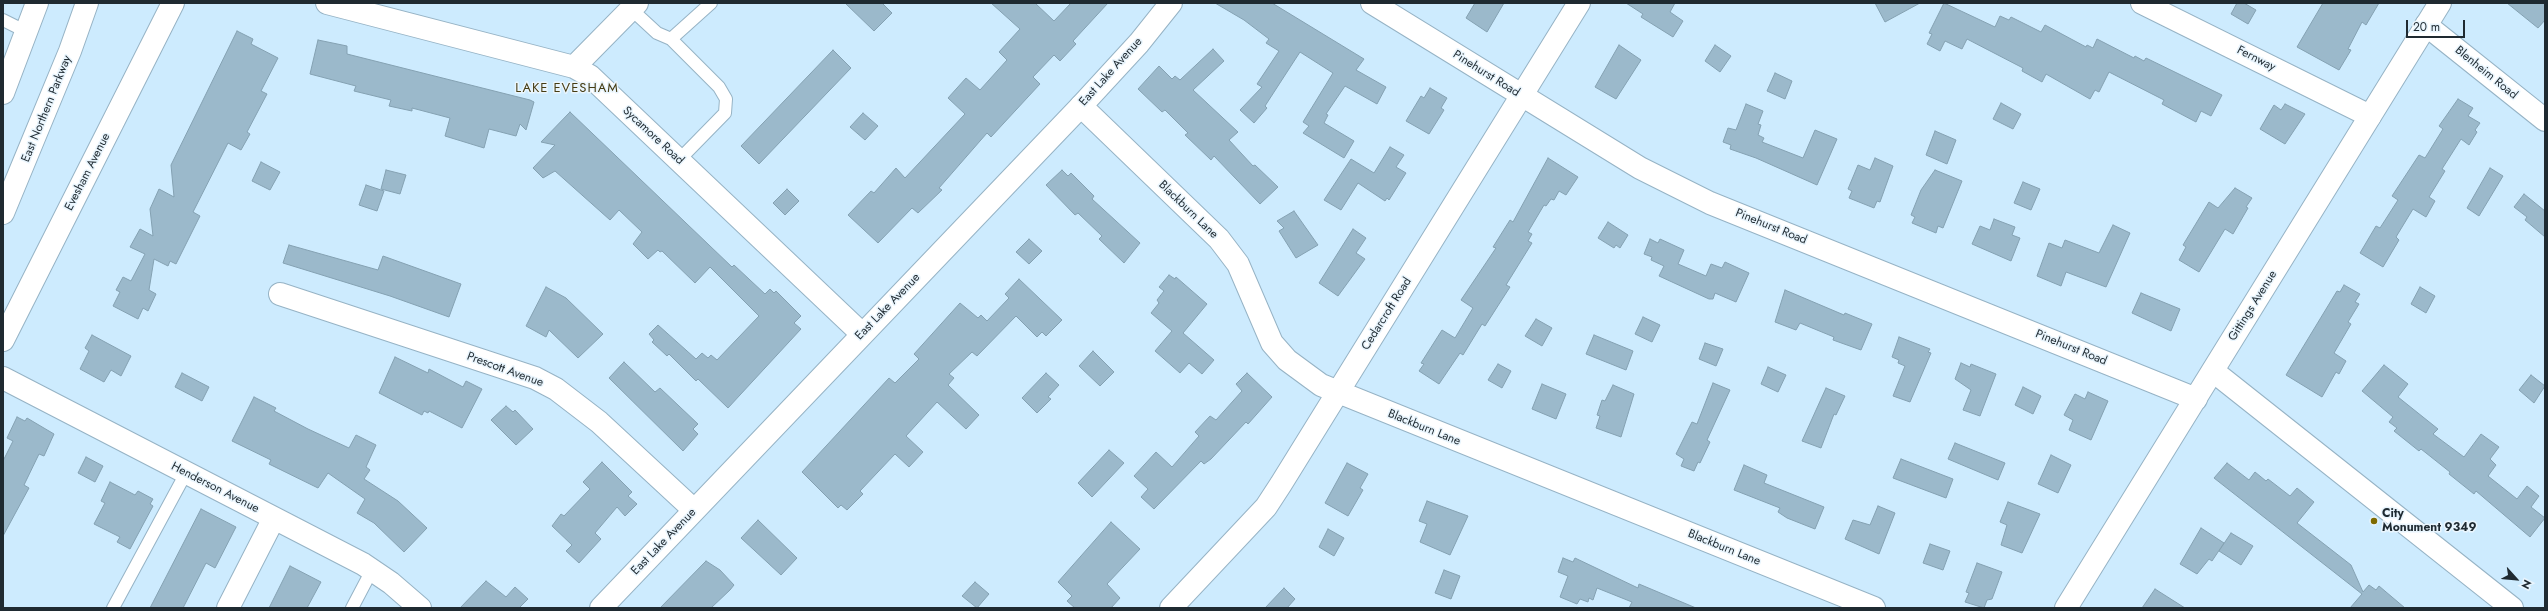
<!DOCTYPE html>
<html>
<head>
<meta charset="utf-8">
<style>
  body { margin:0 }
  #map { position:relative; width:2548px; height:611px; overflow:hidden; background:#cdebfe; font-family:Jost,sans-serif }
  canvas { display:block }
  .frame { position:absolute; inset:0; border:4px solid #1f2a31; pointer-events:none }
  .north { position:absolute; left:2496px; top:559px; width:40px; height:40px; -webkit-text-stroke:3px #e9f5fd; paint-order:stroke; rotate:117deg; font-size:11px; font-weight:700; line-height:16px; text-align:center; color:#1f2a31 }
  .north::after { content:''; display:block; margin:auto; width:14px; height:18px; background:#1f2a31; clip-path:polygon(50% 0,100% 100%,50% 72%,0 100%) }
  .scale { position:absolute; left:2406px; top:20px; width:59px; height:18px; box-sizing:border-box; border:2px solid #1f2a31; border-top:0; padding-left:5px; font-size:12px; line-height:14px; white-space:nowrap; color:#1f2a31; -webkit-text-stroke:3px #e9f5fd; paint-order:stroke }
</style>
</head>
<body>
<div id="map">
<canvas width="2548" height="611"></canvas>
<div class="frame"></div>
<div class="north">N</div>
<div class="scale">20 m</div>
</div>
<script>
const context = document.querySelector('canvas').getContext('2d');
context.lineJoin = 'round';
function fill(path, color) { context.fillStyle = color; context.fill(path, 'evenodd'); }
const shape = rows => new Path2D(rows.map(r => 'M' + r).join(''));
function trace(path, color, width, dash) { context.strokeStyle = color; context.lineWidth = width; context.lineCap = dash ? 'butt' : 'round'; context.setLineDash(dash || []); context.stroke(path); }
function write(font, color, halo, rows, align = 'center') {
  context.font = font + ' Jost,sans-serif'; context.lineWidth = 3; context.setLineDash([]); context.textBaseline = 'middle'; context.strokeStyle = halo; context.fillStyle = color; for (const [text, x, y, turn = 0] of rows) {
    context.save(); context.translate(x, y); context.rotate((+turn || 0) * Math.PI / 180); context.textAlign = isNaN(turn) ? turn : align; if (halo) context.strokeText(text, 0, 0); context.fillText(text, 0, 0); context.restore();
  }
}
const building = shape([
  [845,3,882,3,892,13,874,31,845,3],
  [991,3,1035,3,1054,21,1071,3,1108,3,1073,41,1076,44,1060,61,1054,55,1033,77,1040,84,991,137,987,133,939,188,942,190,918,213,912,208,878,243,848,215,871,191,874,193,896,168,905,178,965,114,948,98,966,78,980,90,1007,60,999,52,1020,29,991,3],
  [1215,3,1272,3,1364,59,1356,70,1386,87,1377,104,1345,86,1326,114,1328,115,1324,123,1354,141,1344,158,1303,133,1309,126,1303,122,1333,73,1300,52,1265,106,1267,108,1254,123,1240,110,1262,87,1257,84,1279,51,1266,43,1269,39,1244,20,1215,3],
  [1475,3,1504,3,1487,32,1466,18,1475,3],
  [1626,3,1675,3,1670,12,1683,21,1673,37,1641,17,1643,14,1626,3],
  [1875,3,1920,3,1885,22,1875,3],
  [1944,3,1995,27,2000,16,2009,20,2011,17,2041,32,2045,25,2086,47,2087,45,2093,48,2097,39,2134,58,2135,56,2144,61,2146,58,2222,95,2211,116,2201,111,2196,122,2162,104,2164,100,2109,72,2099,92,2095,90,2090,99,2046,74,2042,82,2022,71,2023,68,1967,39,1962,49,1945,41,1940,51,1927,44,1932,34,1929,33,1944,3],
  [2237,3,2244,3,2256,10,2248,24,2231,14,2237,3],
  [2323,3,2379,3,2366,25,2362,22,2348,49,2351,50,2339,70,2297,47,2323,3],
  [2507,3,2545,3,2545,20,2538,28,2507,3],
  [237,31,253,39,251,44,278,58,261,91,267,94,247,132,250,134,241,150,228,143,193,212,200,216,176,264,170,261,168,266,154,259,149,290,156,294,148,311,143,308,138,319,113,306,120,292,116,290,123,277,131,281,145,254,130,247,140,229,153,236,150,209,159,189,174,197,171,165,237,31],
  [318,40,347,46,347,54,530,100,534,102,526,130,520,124,516,136,489,129,484,148,445,136,450,118,412,108,412,111,389,106,391,100,354,91,356,86,310,74,318,40],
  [1619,45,1641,60,1616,99,1595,87,1619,45],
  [1715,45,1731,56,1720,72,1705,61,1715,45],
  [1213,49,1224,61,1193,90,1238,132,1229,140,1253,166,1255,165,1278,187,1260,204,1214,156,1211,160,1185,135,1188,133,1165,110,1162,112,1138,89,1159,66,1172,79,1175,76,1180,80,1213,49],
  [833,50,851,68,759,164,741,146,833,50],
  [1775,73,1792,81,1785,99,1767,91,1775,73],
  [1430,88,1447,98,1441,108,1444,110,1429,134,1406,121,1421,96,1424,98,1430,88],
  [2458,99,2473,108,2468,116,2480,123,2475,130,2477,132,2469,145,2461,139,2442,169,2445,171,2429,197,2435,201,2426,217,2413,209,2396,237,2399,240,2383,267,2360,253,2376,226,2380,228,2398,200,2392,196,2419,155,2425,158,2443,129,2439,126,2458,99],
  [2001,103,2021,114,2013,129,1993,119,2001,103],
  [1746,104,1763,111,1758,124,1761,125,1758,135,1764,138,1762,142,1803,158,1815,130,1837,139,1817,185,1756,158,1730,149,1731,145,1723,142,1728,128,1736,130,1746,104],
  [2285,104,2305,114,2285,144,2260,129,2274,105,2281,110,2285,104],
  [570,112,732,267,734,265,765,294,770,289,774,293,776,291,801,316,794,323,801,329,728,408,698,379,696,381,669,354,667,356,652,342,654,340,649,334,658,325,696,359,702,353,708,358,711,355,717,360,759,316,710,267,695,283,662,251,660,252,658,250,648,259,633,244,642,232,619,210,610,220,555,171,543,178,533,168,555,145,541,142,570,112],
  [863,113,878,126,865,140,850,127,863,113],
  [1935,131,1956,140,1947,164,1926,155,1935,131],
  [1390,147,1404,155,1396,167,1406,173,1389,200,1387,198,1385,201,1358,183,1341,210,1324,200,1351,159,1374,173,1390,147],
  [1548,158,1578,177,1566,195,1559,191,1554,200,1551,199,1546,206,1544,205,1528,232,1532,234,1528,241,1532,243,1506,285,1510,287,1485,326,1482,324,1463,355,1460,353,1439,384,1419,371,1424,364,1421,363,1442,330,1455,338,1473,308,1461,300,1496,248,1493,247,1510,220,1513,222,1548,158],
  [1875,158,1893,166,1880,202,1877,201,1874,208,1849,198,1852,191,1848,189,1858,165,1870,170,1875,158],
  [261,162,280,172,270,190,252,181,261,162],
  [2490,168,2503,176,2479,216,2467,208,2490,168],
  [386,170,406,175,400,194,381,189,386,170],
  [1062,170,1068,176,1071,173,1094,196,1092,199,1140,243,1124,263,1099,239,1102,236,1078,213,1075,215,1046,185,1062,170],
  [1935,170,1962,181,1943,228,1938,226,1936,233,1912,223,1915,217,1911,215,1921,190,1935,170],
  [2023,182,2040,189,2031,210,2014,203,2023,182],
  [366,185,384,191,377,211,359,205,366,185],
  [2235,188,2252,198,2246,207,2248,208,2233,234,2225,229,2199,272,2179,260,2186,247,2183,245,2209,202,2218,208,2235,188],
  [787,189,799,201,785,215,773,203,787,189],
  [2524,194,2545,211,2545,237,2525,220,2527,217,2514,207,2524,194],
  [1294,211,1318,245,1296,258,1279,231,1284,228,1277,221,1294,211],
  [1994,219,2015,227,2012,235,2020,238,2011,261,1972,244,1980,226,1990,230,1994,219],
  [1608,222,1628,235,1620,248,1616,245,1614,248,1598,238,1608,222],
  [2113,225,2130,233,2106,287,2066,272,2061,286,2037,276,2049,243,2062,248,2065,240,2099,253,2113,225],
  [1353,229,1366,238,1356,253,1365,259,1338,296,1319,283,1353,229],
  [1029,239,1042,251,1029,264,1016,252,1029,239],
  [1650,239,1658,243,1660,239,1684,250,1678,264,1706,276,1711,264,1722,268,1725,262,1749,273,1736,302,1715,293,1713,299,1709,299,1659,276,1664,266,1651,260,1652,257,1644,254,1650,239],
  [289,245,378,270,383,256,461,284,449,317,390,296,283,263,289,245],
  [1169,275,1175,279,1176,277,1207,304,1183,333,1214,360,1202,374,1189,363,1180,373,1155,351,1172,331,1151,313,1159,303,1157,300,1164,291,1159,287,1169,275],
  [1019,279,1062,320,1046,336,1042,332,1037,337,1016,316,977,356,972,352,949,374,954,378,948,385,979,415,966,429,937,402,906,436,923,452,909,467,895,454,860,491,863,494,847,510,841,505,838,508,802,472,889,378,895,383,919,359,914,354,960,303,978,318,981,315,987,321,1009,298,1005,294,1019,279],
  [2344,285,2360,294,2355,302,2359,304,2348,322,2351,324,2334,353,2346,361,2339,374,2336,372,2322,397,2286,375,2337,291,2340,292,2344,285],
  [546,287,566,298,603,334,578,358,549,330,546,337,526,326,546,287],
  [2420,287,2435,296,2426,313,2411,304,2420,287],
  [1785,290,1844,315,1845,313,1872,324,1861,350,1833,340,1834,337,1800,323,1796,330,1775,322,1785,290],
  [2141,293,2180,309,2171,331,2132,313,2141,293],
  [1643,317,1660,325,1652,342,1635,334,1643,317],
  [1536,319,1552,328,1542,346,1525,336,1536,319],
  [92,335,131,356,121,376,111,370,104,382,80,369,89,351,85,348,92,335],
  [1594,335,1633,351,1626,370,1586,354,1594,335],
  [1899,337,1930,349,1928,352,1931,353,1910,402,1893,396,1905,366,1898,363,1899,360,1892,357,1899,337],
  [1705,343,1723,349,1716,366,1699,359,1705,343],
  [1093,351,1114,372,1100,386,1079,366,1093,351],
  [395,357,428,373,429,369,463,387,466,381,482,389,462,428,429,411,428,413,424,411,422,415,379,393,395,357],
  [624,362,655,392,660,388,698,424,693,429,698,434,683,451,609,378,624,362],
  [1961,363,1970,367,1971,364,1996,374,1980,416,1963,410,1971,390,1955,379,1961,363],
  [1498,364,1511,371,1502,388,1488,380,1498,364],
  [2384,365,2408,384,2398,397,2438,429,2433,434,2464,457,2481,434,2499,447,2490,459,2496,465,2488,476,2517,499,2527,486,2539,496,2531,507,2545,518,2530,537,2476,491,2474,494,2449,474,2450,472,2421,449,2419,451,2394,431,2397,428,2389,422,2393,417,2362,391,2384,365],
  [1768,367,1786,375,1778,392,1761,384,1768,367],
  [182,373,209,387,202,401,175,387,182,373],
  [1046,373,1059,385,1048,397,1051,399,1037,413,1022,398,1046,373],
  [1247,373,1272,397,1248,424,1246,422,1211,459,1204,464,1201,461,1154,509,1141,497,1148,489,1134,476,1156,452,1172,467,1199,436,1195,432,1210,416,1216,420,1242,391,1236,384,1247,373],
  [2531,375,2545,386,2534,403,2519,390,2531,375],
  [1713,383,1730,390,1707,440,1710,442,1700,463,1698,462,1694,471,1681,466,1684,459,1676,454,1692,422,1697,424,1713,383],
  [1542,384,1566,394,1556,419,1532,409,1542,384],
  [1613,385,1634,394,1621,437,1596,428,1600,416,1597,415,1602,400,1605,401,1613,385],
  [2023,387,2041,396,2033,414,2015,405,2023,387],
  [1826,388,1845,396,1836,415,1834,414,1821,448,1802,441,1826,388],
  [2088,392,2108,401,2091,440,2069,430,2073,420,2064,415,2075,394,2085,399,2088,392],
  [254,397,276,408,274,411,308,429,349,448,356,435,376,445,366,467,370,470,364,479,398,501,427,528,404,552,374,523,357,513,365,499,328,473,318,488,269,464,271,460,232,441,254,397],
  [506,406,513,412,515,410,533,429,516,445,491,420,506,406],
  [17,417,25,421,27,418,54,434,44,456,39,454,24,485,29,488,3,536,3,461,13,441,7,438,17,417],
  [1955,443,2005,463,1998,480,1948,459,1955,443],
  [1109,450,1124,463,1092,497,1078,483,1109,450],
  [2051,455,2071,465,2058,493,2038,484,2051,455],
  [86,457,103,466,95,482,78,473,86,457],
  [1901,459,1953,479,1946,498,1893,478,1901,459],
  [602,462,632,492,628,496,637,504,625,516,617,507,595,533,601,539,579,563,566,551,572,545,552,526,561,514,564,516,590,489,583,482,602,462],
  [1347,463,1368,474,1360,488,1363,490,1348,516,1325,503,1347,463],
  [2227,463,2249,480,2255,472,2266,481,2268,479,2290,496,2297,488,2314,502,2297,523,2351,565,2363,592,2369,585,2376,590,2379,586,2405,608,2350,608,2362,594,2214,478,2227,463],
  [1744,465,1767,475,1764,483,1824,507,1815,529,1787,518,1778,512,1780,508,1734,490,1744,465],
  [110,482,135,495,138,491,153,499,150,504,153,506,130,549,117,542,120,537,94,524,105,503,101,501,110,482],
  [1427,501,1468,516,1450,555,1420,542,1427,524,1419,521,1427,501],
  [2008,502,2040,514,2022,553,2001,545,2007,525,2000,522,2008,502],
  [1878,506,1895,513,1879,554,1845,539,1853,520,1870,525,1878,506],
  [201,509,236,527,215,568,206,563,183,608,150,608,201,509],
  [758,520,797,558,781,575,741,538,758,520],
  [1111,522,1140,549,1107,584,1120,598,1111,608,1075,608,1067,601,1072,596,1058,582,1111,522],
  [2201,528,2224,543,2212,561,2209,559,2197,574,2180,564,2201,528],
  [1328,529,1344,538,1334,556,1319,547,1328,529],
  [2231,533,2253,546,2241,565,2219,551,2231,533],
  [1930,544,1950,551,1943,570,1923,563,1930,544],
  [1563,558,1573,562,1575,558,1638,588,1639,584,1696,608,1629,608,1632,602,1597,588,1593,600,1589,598,1588,602,1580,599,1577,604,1560,597,1568,576,1558,572,1563,558],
  [706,561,720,570,734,585,730,590,711,608,660,608,706,561],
  [1977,563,2002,572,1992,599,1987,600,1984,608,1965,602,1969,593,1966,592,1977,563],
  [290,566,321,582,307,608,269,608,290,566],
  [1444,570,1460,576,1451,599,1435,593,1444,570],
  [486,581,506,597,515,587,528,599,519,608,460,608,486,581],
  [975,582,989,594,977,608,962,596,975,582],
  [1284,588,1295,599,1287,608,1265,608,1284,588],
  [2155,589,2185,608,2142,608,2155,589]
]);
fill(building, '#9bb9cb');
trace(building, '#84a1b2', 1);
const service = shape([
  [631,9,657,33,671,39,711,3],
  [3,20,27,32],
  [671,39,719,87,726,99,725,113,679,160],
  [113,608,186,473],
  [352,608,372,570]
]);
const minor = shape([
  [327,3,574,67,590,76,862,334],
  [1372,3,1640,168,1710,203,2196,399],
  [2142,3,2370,116],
  [2426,25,2545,120],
  [574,67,637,3],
  [1081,106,1219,239,1238,264,1272,343,1287,360,1321,385,1874,608],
  [280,294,535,378,556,389,599,422,694,510],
  [3,340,173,3],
  [2213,371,2512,608],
  [3,378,363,564,391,583,420,608],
  [228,608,274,518],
  [1171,608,1266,507,1281,484,1579,3]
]);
const tertiary = shape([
  [601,608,1081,106,1139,43,1171,3],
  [2066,608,2440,3]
]);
const primary = shape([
  [3,93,37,3],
  [3,213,70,51,87,3]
]);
trace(service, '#96b3c5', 14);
trace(minor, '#96b3c5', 24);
trace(tertiary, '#96b3c5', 24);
trace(primary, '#96b3c5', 24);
trace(service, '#fff', 12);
trace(minor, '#fff', 22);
trace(tertiary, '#fff', 22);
trace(primary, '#fff', 22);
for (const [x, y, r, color] of [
  [2374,521,4,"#7d6a01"]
]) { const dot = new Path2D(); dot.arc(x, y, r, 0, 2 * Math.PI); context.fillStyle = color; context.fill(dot); trace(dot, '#e9f5fd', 1.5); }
write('12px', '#1f2a31', '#e9f5fd', [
  ["Fernway",2256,59,27],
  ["East Lake Avenue",1111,72,-48],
  ["Blenheim Road",2486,73,39],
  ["Pinehurst Road",1486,74,32],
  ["East Northern Parkway",47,109,-68],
  ["Sycamore Road",653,136,43],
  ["Evesham Avenue",88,172,-63],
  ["Blackburn Lane",1188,210,44],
  ["Pinehurst Road",1771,227,22],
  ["Gittings Avenue",2253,306,-58],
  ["East Lake Avenue",888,307,-46],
  ["Cedarcroft Road",1387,314,-58],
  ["Pinehurst Road",2071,348,22],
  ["Prescott Avenue",505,370,20],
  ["Blackburn Lane",1424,428,22],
  ["Henderson Avenue",215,488,27],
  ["East Lake Avenue",664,542,-46],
  ["Blackburn Lane",1724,548,22]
]);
write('bold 12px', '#1f2a31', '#e9f5fd', [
  ["City",2382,514],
  ["Monument 9349",2382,528]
], 'left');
context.letterSpacing = '1px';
write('13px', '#463c13', '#e9f5fd', [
  ["LAKE EVESHAM",567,89]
]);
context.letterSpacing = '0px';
</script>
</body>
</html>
